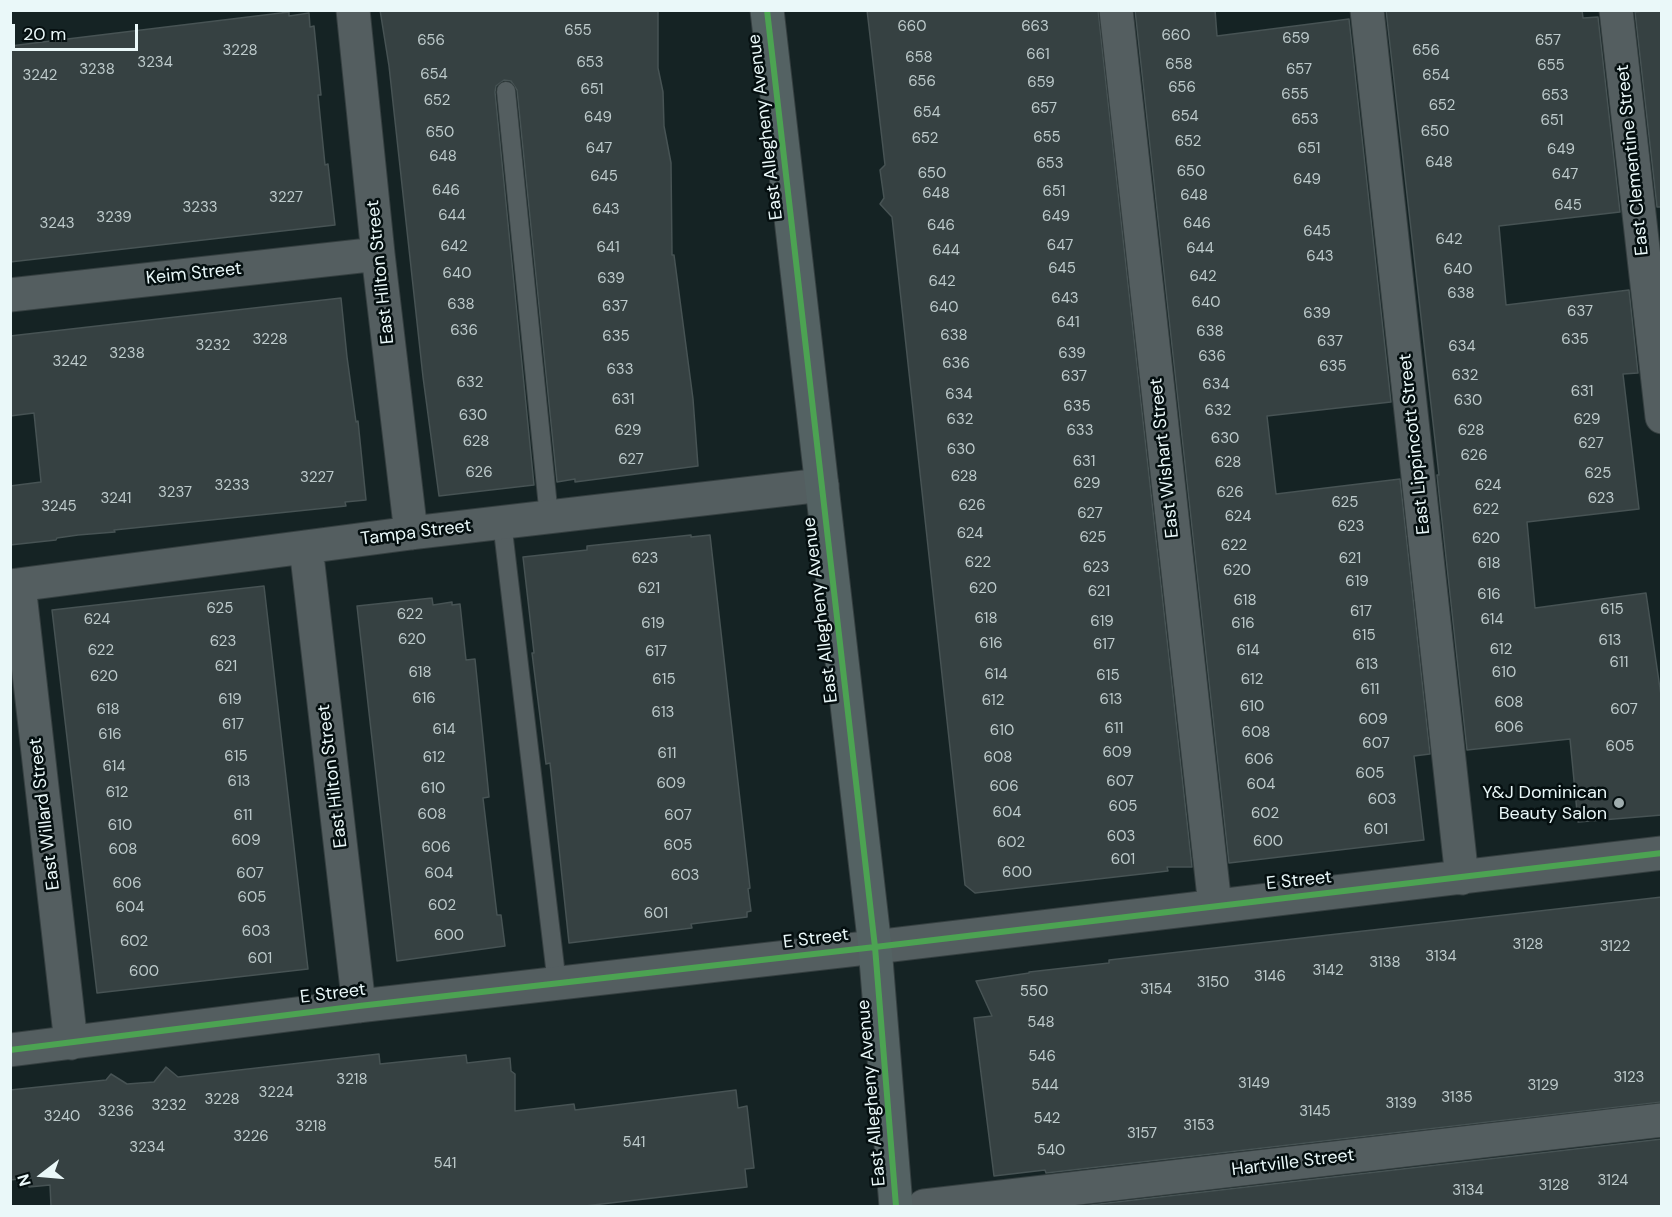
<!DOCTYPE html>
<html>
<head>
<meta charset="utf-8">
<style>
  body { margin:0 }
  #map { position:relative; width:1672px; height:1217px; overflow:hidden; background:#152324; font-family:"DM Sans",sans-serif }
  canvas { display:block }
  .frame { position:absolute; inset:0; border:12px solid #eaf8f9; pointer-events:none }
  .north { position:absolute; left:12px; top:1145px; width:60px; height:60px; -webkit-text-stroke:4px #050f10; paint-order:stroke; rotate:254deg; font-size:16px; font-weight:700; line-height:24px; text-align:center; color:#eaf8f9 }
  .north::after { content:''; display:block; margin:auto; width:21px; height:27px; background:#eaf8f9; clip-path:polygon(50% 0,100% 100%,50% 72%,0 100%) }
  .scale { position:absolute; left:12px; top:24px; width:126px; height:27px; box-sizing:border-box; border:3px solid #eaf8f9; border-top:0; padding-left:8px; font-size:18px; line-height:21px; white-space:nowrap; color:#eaf8f9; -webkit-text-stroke:4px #050f10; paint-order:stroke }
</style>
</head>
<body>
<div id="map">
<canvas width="1672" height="1217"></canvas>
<div class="frame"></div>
<div class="north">N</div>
<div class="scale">20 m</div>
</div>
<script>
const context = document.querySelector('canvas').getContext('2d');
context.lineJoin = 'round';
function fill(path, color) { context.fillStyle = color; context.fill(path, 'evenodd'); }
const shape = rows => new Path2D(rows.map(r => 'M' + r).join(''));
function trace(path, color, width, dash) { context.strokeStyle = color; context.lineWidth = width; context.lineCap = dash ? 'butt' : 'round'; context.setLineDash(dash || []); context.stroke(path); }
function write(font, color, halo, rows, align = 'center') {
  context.font = font + ' "DM Sans",sans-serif'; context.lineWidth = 5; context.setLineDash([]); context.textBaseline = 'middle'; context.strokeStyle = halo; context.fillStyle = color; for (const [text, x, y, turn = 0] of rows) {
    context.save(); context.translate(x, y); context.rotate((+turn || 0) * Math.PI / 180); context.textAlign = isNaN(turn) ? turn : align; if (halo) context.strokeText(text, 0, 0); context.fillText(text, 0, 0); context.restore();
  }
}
const building = shape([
  [380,10,658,10,658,68,663,92,664,126,671,163,672,255,674,255,693,399,698,466,575,482,575,479,557,482,517,90,511,81,504,80,496,86,495,92,534,485,439,496,423,377,389,66,380,10],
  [867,10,1098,10,1192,867,1167,867,1168,871,975,893,965,885,892,217,880,204,884,198,880,170,885,165,867,10],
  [1135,10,1215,10,1217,36,1349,19,1391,402,1267,416,1276,494,1400,479,1430,754,1414,756,1424,840,1229,863,1135,10],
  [1386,10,1582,10,1583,18,1598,17,1620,212,1499,226,1506,305,1629,290,1638,373,1623,374,1639,509,1527,522,1535,608,1646,593,1662,702,1662,815,1578,822,1570,739,1467,750,1437,475,1439,475,1386,10],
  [1652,10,1662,10,1662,207,1657,207,1635,12,1652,10],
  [289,12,289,16,309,13,310,27,314,26,321,95,318,95,325,165,328,164,335,225,10,262,10,46,289,12],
  [341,298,347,357,356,422,358,421,366,500,345,502,346,506,114,530,115,532,78,535,57,538,56,540,10,545,10,486,41,482,34,413,10,416,10,336,341,298],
  [691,535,691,537,710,535,750,888,748,889,751,911,747,912,747,917,691,924,692,928,569,943,550,763,546,764,532,653,534,653,523,557,587,550,587,546,691,535],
  [264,586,308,969,97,993,52,610,264,586],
  [432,598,433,605,452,602,452,605,460,604,466,660,475,659,489,797,483,798,497,915,501,915,505,946,397,961,357,606,432,598],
  [1662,897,1662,1102,1046,1173,1045,1170,994,1176,974,1018,992,1016,976,981,1029,973,1029,972,1109,963,1109,960,1662,897],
  [379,1054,380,1064,466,1055,467,1063,510,1058,511,1071,515,1074,515,1111,574,1104,575,1110,736,1090,738,1108,747,1106,754,1168,745,1169,747,1187,585,1206,51,1206,50,1185,29,1187,28,1178,10,1180,10,1090,106,1080,111,1074,127,1084,154,1082,166,1067,178,1077,379,1054],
  [1662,1139,1662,1206,1082,1206,1662,1139]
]);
fill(building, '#364142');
trace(building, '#475354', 1.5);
const lane = shape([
  [506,91,549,517],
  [502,522,557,984]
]);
const street = shape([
  [353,10,378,254,411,533],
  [1116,10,1215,906],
  [1367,10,1462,878],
  [1616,10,1662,417],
  [10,295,378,254],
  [306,547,359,1006],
  [19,585,71,1043],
  [10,586,411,533,822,485],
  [10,1050,359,1006,875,947,1662,853],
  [924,1206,1662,1120]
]);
const secondary = shape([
  [767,10,875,947,896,1206]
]);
trace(lane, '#353f40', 20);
trace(street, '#353f40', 35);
trace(secondary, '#353f40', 35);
trace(lane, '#545e60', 18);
trace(street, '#545e60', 33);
trace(secondary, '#546263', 33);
trace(shape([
  [767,10,875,947,896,1206],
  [10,1050,359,1006,875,947,1662,853]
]), '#4ca352', 6);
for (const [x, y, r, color] of [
  [1619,803,6,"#9fadae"]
]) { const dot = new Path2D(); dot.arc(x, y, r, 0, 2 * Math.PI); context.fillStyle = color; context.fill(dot); trace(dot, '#050f10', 2); }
write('15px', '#bdcacb', null, [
  ["660",912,27],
  ["663",1035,27],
  ["655",578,31],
  ["660",1176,36],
  ["659",1296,39],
  ["656",431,41],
  ["657",1548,41],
  ["3228",240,51],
  ["656",1426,51],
  ["661",1038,55],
  ["658",919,58],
  ["3234",155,63],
  ["653",590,63],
  ["658",1179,65],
  ["655",1551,66],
  ["3238",97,70],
  ["657",1299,70],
  ["654",434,75],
  ["3242",40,76],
  ["654",1436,76],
  ["656",922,82],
  ["659",1041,83],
  ["656",1182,88],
  ["651",592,90],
  ["655",1295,95],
  ["653",1555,96],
  ["652",437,101],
  ["652",1442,106],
  ["657",1044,109],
  ["654",927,113],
  ["654",1185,117],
  ["649",598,118],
  ["653",1305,120],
  ["651",1552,121],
  ["650",1435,132],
  ["650",440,133],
  ["655",1047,138],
  ["652",925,139],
  ["652",1188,142],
  ["647",599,149],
  ["651",1309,149],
  ["649",1561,150],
  ["648",443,157],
  ["648",1439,163],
  ["653",1050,164],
  ["650",1191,172],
  ["650",932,174],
  ["647",1565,175],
  ["645",604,177],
  ["649",1307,180],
  ["646",446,191],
  ["651",1054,192],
  ["648",936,194],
  ["648",1194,196],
  ["3227",286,198],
  ["645",1568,206],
  ["3233",200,208],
  ["643",606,210],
  ["644",452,216],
  ["649",1056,217],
  ["3239",114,218],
  ["3243",57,224],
  ["646",1197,224],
  ["646",941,226],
  ["645",1317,232],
  ["642",1449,240],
  ["647",1060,246],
  ["642",454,247],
  ["641",608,248],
  ["644",1200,249],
  ["644",946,251],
  ["643",1320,257],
  ["645",1062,269],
  ["640",1458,270],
  ["640",457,274],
  ["642",1203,277],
  ["639",611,279],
  ["642",942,282],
  ["638",1461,294],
  ["643",1065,299],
  ["640",1206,303],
  ["638",461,305],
  ["637",615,307],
  ["640",944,308],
  ["637",1580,312],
  ["639",1317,314],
  ["641",1068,323],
  ["636",464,331],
  ["638",1210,332],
  ["638",954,336],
  ["635",616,337],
  ["3228",270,340],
  ["635",1575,340],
  ["637",1330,342],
  ["3232",213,346],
  ["634",1462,347],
  ["3238",127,354],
  ["639",1072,354],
  ["636",1212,357],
  ["3242",70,362],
  ["636",956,364],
  ["635",1333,367],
  ["633",620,370],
  ["632",1465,376],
  ["637",1074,377],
  ["632",470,383],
  ["634",1216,385],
  ["631",1582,392],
  ["634",959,395],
  ["631",623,400],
  ["630",1468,401],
  ["635",1077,407],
  ["632",1218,411],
  ["630",473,416],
  ["632",960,420],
  ["629",1587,420],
  ["629",628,431],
  ["633",1080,431],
  ["628",1471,431],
  ["630",1225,439],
  ["628",476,442],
  ["627",1591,444],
  ["630",961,450],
  ["626",1474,456],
  ["627",631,460],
  ["631",1084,462],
  ["628",1228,463],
  ["626",479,473],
  ["625",1598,474],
  ["628",964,477],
  ["3227",317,478],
  ["629",1087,484],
  ["3233",232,486],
  ["624",1488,486],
  ["3237",175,493],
  ["626",1230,493],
  ["3241",116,499],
  ["623",1601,499],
  ["625",1345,503],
  ["626",972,506],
  ["3245",59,507],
  ["622",1486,510],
  ["627",1090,514],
  ["624",1238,517],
  ["623",1351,527],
  ["624",970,534],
  ["625",1093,538],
  ["620",1486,539],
  ["622",1234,546],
  ["623",645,559],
  ["621",1350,559],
  ["622",978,563],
  ["618",1489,564],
  ["623",1096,568],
  ["620",1237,571],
  ["619",1357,582],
  ["621",649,589],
  ["620",983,589],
  ["621",1099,592],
  ["616",1489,595],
  ["618",1245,601],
  ["625",220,609],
  ["615",1612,610],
  ["617",1361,612],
  ["622",410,615],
  ["618",986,619],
  ["624",97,620],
  ["614",1492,620],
  ["619",1102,622],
  ["619",653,624],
  ["616",1243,624],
  ["615",1364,636],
  ["620",412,640],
  ["613",1610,641],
  ["623",223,642],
  ["616",991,644],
  ["617",1104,645],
  ["612",1501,650],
  ["622",101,651],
  ["614",1248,651],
  ["617",656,652],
  ["611",1619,663],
  ["613",1367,665],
  ["621",226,667],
  ["618",420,673],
  ["610",1504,673],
  ["614",996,675],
  ["615",1108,676],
  ["620",104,677],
  ["615",664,680],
  ["612",1252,680],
  ["611",1370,690],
  ["616",424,699],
  ["619",230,700],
  ["613",1111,700],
  ["612",993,701],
  ["608",1509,703],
  ["610",1252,707],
  ["618",108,710],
  ["607",1624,710],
  ["613",663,713],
  ["609",1373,720],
  ["617",233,725],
  ["606",1509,728],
  ["611",1114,729],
  ["614",444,730],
  ["610",1002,731],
  ["608",1256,733],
  ["616",110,735],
  ["607",1376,744],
  ["605",1620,747],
  ["609",1117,753],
  ["611",667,754],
  ["615",236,757],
  ["612",434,758],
  ["608",998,758],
  ["606",1259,760],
  ["614",114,767],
  ["605",1370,774],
  ["613",239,782],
  ["607",1120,782],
  ["609",671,784],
  ["604",1261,785],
  ["606",1004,787],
  ["610",433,789],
  ["612",117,793],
  ["603",1382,800],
  ["605",1123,807],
  ["604",1007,813],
  ["602",1265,814],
  ["608",432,815],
  ["611",243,816],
  ["607",678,816],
  ["610",120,826],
  ["601",1376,830],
  ["603",1121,837],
  ["609",246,841],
  ["600",1268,842],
  ["602",1011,843],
  ["605",678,846],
  ["606",436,848],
  ["608",123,850],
  ["601",1123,860],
  ["600",1017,873],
  ["607",250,874],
  ["604",439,874],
  ["603",685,876],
  ["606",127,884],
  ["605",252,898],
  ["602",442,906],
  ["604",130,908],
  ["601",656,914],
  ["603",256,932],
  ["600",449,936],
  ["602",134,942],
  ["3128",1528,945],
  ["3122",1615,947],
  ["3134",1441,957],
  ["601",260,959],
  ["3138",1385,963],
  ["3142",1328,971],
  ["600",144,972],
  ["3146",1270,977],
  ["3150",1213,983],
  ["3154",1156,990],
  ["550",1034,992],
  ["548",1041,1023],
  ["546",1042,1057],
  ["3123",1629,1078],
  ["3218",352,1080],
  ["3149",1254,1084],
  ["544",1045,1086],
  ["3129",1543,1086],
  ["3224",276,1093],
  ["3135",1457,1098],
  ["3228",222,1100],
  ["3139",1401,1104],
  ["3232",169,1106],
  ["3236",116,1112],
  ["3145",1315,1112],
  ["3240",62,1117],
  ["542",1047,1119],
  ["3153",1199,1126],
  ["3218",311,1127],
  ["3157",1142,1134],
  ["3226",251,1137],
  ["541",634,1143],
  ["3234",147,1148],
  ["540",1051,1151],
  ["541",445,1164],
  ["3124",1613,1181],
  ["3128",1554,1186],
  ["3134",1468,1191]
]);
write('18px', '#eaf8f9', '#050f10', [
  ["East Allegheny Avenue",766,127,-97],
  ["East Clementine Street",1633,160,-96],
  ["East Hilton Street",381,272,-96],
  ["Keim Street",194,274,-6],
  ["East Lippincott Street",1415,444,-96],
  ["East Wishart Street",1165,458,-96],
  ["Tampa Street",416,533,-7],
  ["East Allegheny Avenue",821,610,-97],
  ["East Hilton Street",333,776,-97],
  ["East Willard Street",45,814,-97],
  ["E Street",1299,881,-6],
  ["E Street",816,939,-7],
  ["E Street",333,994,-7],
  ["East Allegheny Avenue",872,1093,-95],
  ["Hartville Street",1293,1163,-7]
]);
write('18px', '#eaf8f9', '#050f10', [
  ["Y&J Dominican",1607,793],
  ["Beauty Salon",1607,814]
], 'right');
</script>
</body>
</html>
